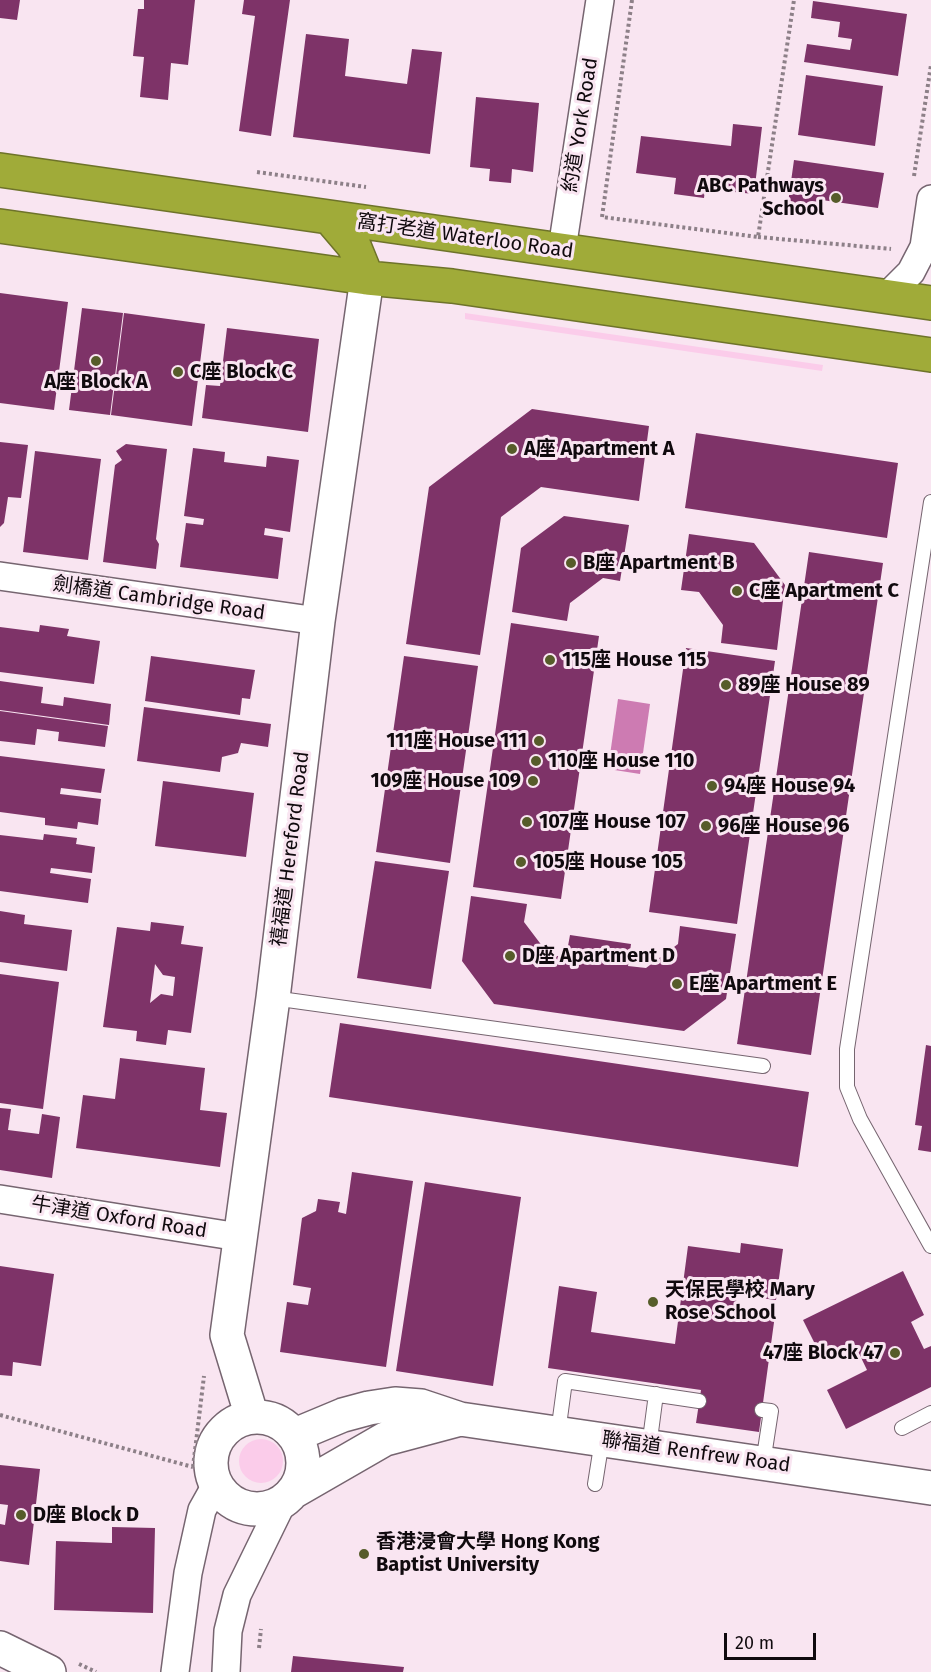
<!DOCTYPE html>
<html>
<head>
<meta charset="utf-8">
<style>
  body { margin:0 }
  #map { position:relative; width:931px; height:1672px; overflow:hidden; background:#f9e5f1; font-family:"Fira Sans",sans-serif }
  canvas { display:block }
  .scale { position:absolute; left:724px; top:1633px; width:92px; height:27px; box-sizing:border-box; border:3px solid #100a0e; border-top:0; padding-left:8px; font-size:18px; line-height:21px; white-space:nowrap; color:#100a0e; -webkit-text-stroke:4px #f9e5f1; paint-order:stroke }
</style>
</head>
<body>
<div id="map">
<canvas width="931" height="1672"></canvas>
<div class="scale">20 m</div>
</div>
<script>
const context = document.querySelector('canvas').getContext('2d');
context.lineJoin = 'round';
function fill(path, color) { context.fillStyle = color; context.fill(path, 'evenodd'); }
const shape = rows => new Path2D(rows.map(r => 'M' + r).join(''));
function trace(path, color, width, dash) { context.strokeStyle = color; context.lineWidth = width; context.lineCap = dash ? 'butt' : 'round'; context.setLineDash(dash || []); context.stroke(path); }
function write(font, color, halo, rows, align = 'center') {
  context.font = font + ' "Fira Sans","Noto Sans TC",sans-serif'; context.lineWidth = 6; context.setLineDash([]); context.textBaseline = 'middle'; context.strokeStyle = halo; context.fillStyle = color; for (const [text, x, y, turn = 0] of rows) {
    context.save(); context.translate(x, y); context.rotate((+turn || 0) * Math.PI / 180); context.textAlign = isNaN(turn) ? turn : align; if (halo) context.strokeText(text, 0, 0); context.fillText(text, 0, 0); context.restore();
  }
}
fill(shape([
  [465,313,823,365,822,371,465,319],
  '239 1461a22 22 0 1 1 44 0a22 22 0 1 1-44 0Z'
]), '#fbccea');
fill(shape([
  [618,699,650,704,640,774,608,769]
]), '#cd7bb2');
fill(shape([
  [0,0,20,0,17,20,0,18],
  [144,0,195,0,188,65,171,63,168,100,140,97,144,57,133,56,138,9,144,9],
  [244,0,290,0,271,136,239,131,255,16,242,14],
  [813,1,907,14,898,76,804,62,807,44,850,50,852,39,838,37,840,22,811,18],
  [306,34,349,39,345,76,407,84,412,49,442,52,430,154,293,137],
  [806,75,883,86,875,146,798,135],
  [476,97,539,103,533,172,512,169,511,183,489,181,490,169,470,167],
  [733,124,762,127,754,194,705,189,704,198,674,194,676,178,636,173,641,136,731,146],
  [794,160,884,173,878,208,822,200,821,208,788,203],
  [0,293,68,302,54,410,0,403],
  [82,308,123,313,110,415,69,410],
  [124,313,205,324,192,426,111,415],
  [227,328,319,339,308,432,202,418,206,385,220,386],
  [532,409,649,426,639,501,541,487,501,517,480,655,406,644,429,487],
  [696,433,898,463,887,538,685,508],
  [0,442,28,445,21,498,8,497,4,523,0,527],
  [126,444,167,449,156,539,159,544,156,569,103,562,115,465,122,460,116,451],
  [193,448,225,452,224,462,266,467,267,456,299,460,290,532,265,528,264,535,283,538,278,579,180,567,186,523,203,525,204,519,184,516],
  [35,451,101,459,88,560,23,552],
  [564,516,629,525,620,581,603,578,570,603,567,621,512,612,521,548],
  [689,534,754,543,785,585,777,650,721,643,723,625,699,592,681,590],
  [809,552,883,563,811,1055,737,1044],
  [511,623,599,636,561,899,473,887],
  [40,625,69,629,67,636,100,641,94,684,0,672,0,627,39,632],
  [686,648,775,661,737,924,649,912],
  [151,656,255,670,250,699,242,698,240,715,145,701],
  [404,656,478,666,450,863,376,852],
  [0,681,43,687,41,703,63,706,64,697,111,704,109,725,0,710],
  [144,707,271,724,268,747,241,743,238,753,222,757,220,772,137,761],
  [0,711,108,726,105,747,58,741,59,732,37,729,35,745,0,741],
  [0,756,105,769,101,793,61,788,60,794,101,799,98,825,78,822,77,829,45,825,45,818,0,812],
  [163,781,254,793,246,857,155,846],
  [44,834,77,838,76,844,95,847,92,873,51,868,50,873,91,879,88,903,0,891,0,835,43,840],
  [375,861,449,871,431,989,357,978],
  [471,896,527,904,524,922,549,955,566,957,570,935,631,944,628,966,646,968,678,944,680,926,736,934,726,999,684,1031,494,1004,462,961],
  [0,911,25,915,24,924,72,930,67,971,0,962],
  [151,922,184,926,181,944,203,947,191,1033,168,1030,166,1045,136,1041,137,1031,103,1027,117,927,150,931],
  [155,964,163,975,175,977,173,996,161,994,150,1003],
  [0,974,59,982,43,1109,0,1103],
  [340,1023,809,1092,798,1167,329,1097],
  [926,1045,931,1046,931,1152,918,1150,922,1126,915,1125],
  [120,1058,205,1068,200,1110,227,1113,220,1167,76,1148,83,1095,115,1099],
  [0,1108,11,1109,8,1130,39,1134,42,1114,60,1117,52,1178,0,1170],
  [352,1172,413,1181,386,1367,280,1352,287,1302,308,1305,311,1288,293,1285,302,1218,316,1211,318,1199,340,1202,338,1212,346,1214],
  [425,1182,521,1197,493,1386,396,1371],
  [741,1243,783,1249,776,1300,737,1295,735,1309,775,1315,759,1432,696,1423,701,1390,548,1368,559,1286,597,1292,591,1332,675,1344,688,1246,740,1253],
  [0,1266,54,1274,41,1366,13,1362,12,1376,0,1375],
  [903,1271,924,1315,911,1322,924,1349,931,1346,931,1387,846,1429,827,1390,867,1370,853,1341,821,1356,803,1320],
  [0,1465,40,1469,29,1565,0,1561,0,1524,5,1525,8,1505,0,1504],
  [112,1527,155,1528,153,1613,54,1610,56,1541,112,1543],
  [293,1656,404,1667,403,1672,291,1672]
]), '#7e3368');
const lane = shape([
  [931,502,847,1049,847,1087,860,1119,931,1246],
  [273,998,763,1066],
  [762,1410,771,1411,763,1463],
  [902,1428,931,1413],
  [558,1433,565,1381,699,1401],
  [649,1447,656,1394],
  [595,1484,602,1440]
]);
const street = shape([
  [562,249,600,0],
  [886,297,911,272,924,247,931,199],
  [0,576,318,621],
  [0,1199,239,1237],
  [175,1672,188,1573,202,1510,216,1485],
  [226,1672,228,1631,237,1595,282,1503]
]);
const secondary = shape([
  '211 1463a46 46 0 1 1 92 0a46 46 0 1 1-92 0Z',
  [252,1417,227,1335,273,998,318,621,367,278],
  [295,1435,343,1415,369,1408,395,1404,421,1406,460,1419,931,1488],
  [293,1492,385,1439,460,1419],
  [0,1648,49,1672]
]);
const highway = shape([
  [0,170,931,303],
  [331,219,354,246,367,278],
  [0,226,367,278,452,286,931,355]
]);
trace(lane, '#766570', 16);
trace(street, '#766570', 30);
trace(secondary, '#766570', 36);
trace(highway, '#6e732a', 36);
trace(shape([
  [632,0,602,217,758,237,794,0],
  [257,172,366,187],
  [914,176,931,65],
  [758,237,891,249],
  [0,1415,193,1467],
  [193,1467,204,1376],
  [259,1648,261,1629],
  [79,1664,96,1672]
]), '#8d8088', 4, [3, 3]);
trace(lane, '#fff', 14);
trace(street, '#fff', 27);
trace(secondary, '#fff', 33);
trace(highway, '#a0ab39', 33);
for (const [x, y, r, color] of [
  [836,198,6,"#565c2a"],
  [96,361,6,"#565c2a"],
  [178,372,6,"#565c2a"],
  [512,449,6,"#565c2a"],
  [571,563,6,"#565c2a"],
  [737,591,6,"#565c2a"],
  [550,660,6,"#565c2a"],
  [726,685,6,"#565c2a"],
  [539,741,6,"#565c2a"],
  [536,761,6,"#565c2a"],
  [533,781,6,"#565c2a"],
  [712,786,6,"#565c2a"],
  [527,822,6,"#565c2a"],
  [706,826,6,"#565c2a"],
  [521,862,6,"#565c2a"],
  [510,956,6,"#565c2a"],
  [677,984,6,"#565c2a"],
  [653,1302,6,"#565c2a"],
  [895,1353,6,"#565c2a"],
  [21,1515,6,"#565c2a"],
  [364,1554,6,"#565c2a"]
]) { const dot = new Path2D(); dot.arc(x, y, r, 0, 2 * Math.PI); context.fillStyle = color; context.fill(dot); trace(dot, '#f9e5f1', 2); }
write('20px', '#100a0e', '#f9e5f1', [
  ["約道 York Road",581,125,-81],
  ["窩打老道 Waterloo Road",465,237,8],
  ["劍橋道 Cambridge Road",159,599,8],
  ["禧福道 Hereford Road",291,849,-83],
  ["牛津道 Oxford Road",119,1218,9],
  ["聯福道 Renfrew Road",696,1453,8]
]);
write('bold 20px', '#100a0e', '#f9e5f1', [
  ["ABC Pathways",824,186,"right"],
  ["School",824,209,"right"],
  ["C座 Block C",190,372],
  ["A座 Block A",96,382,"center"],
  ["A座 Apartment A",524,449],
  ["B座 Apartment B",583,563],
  ["C座 Apartment C",749,591],
  ["115座 House 115",562,660],
  ["89座 House 89",738,685],
  ["111座 House 111",527,741,"right"],
  ["110座 House 110",548,761],
  ["109座 House 109",521,781,"right"],
  ["94座 House 94",724,786],
  ["107座 House 107",539,822],
  ["96座 House 96",718,826],
  ["105座 House 105",533,862],
  ["D座 Apartment D",522,956],
  ["E座 Apartment E",689,984],
  ["天保民學校 Mary",665,1290],
  ["Rose School",665,1313],
  ["47座 Block 47",883,1353,"right"],
  ["D座 Block D",33,1515],
  ["香港浸會大學 Hong Kong",376,1542],
  ["Baptist University",376,1565]
], 'left');
</script>
</body>
</html>
